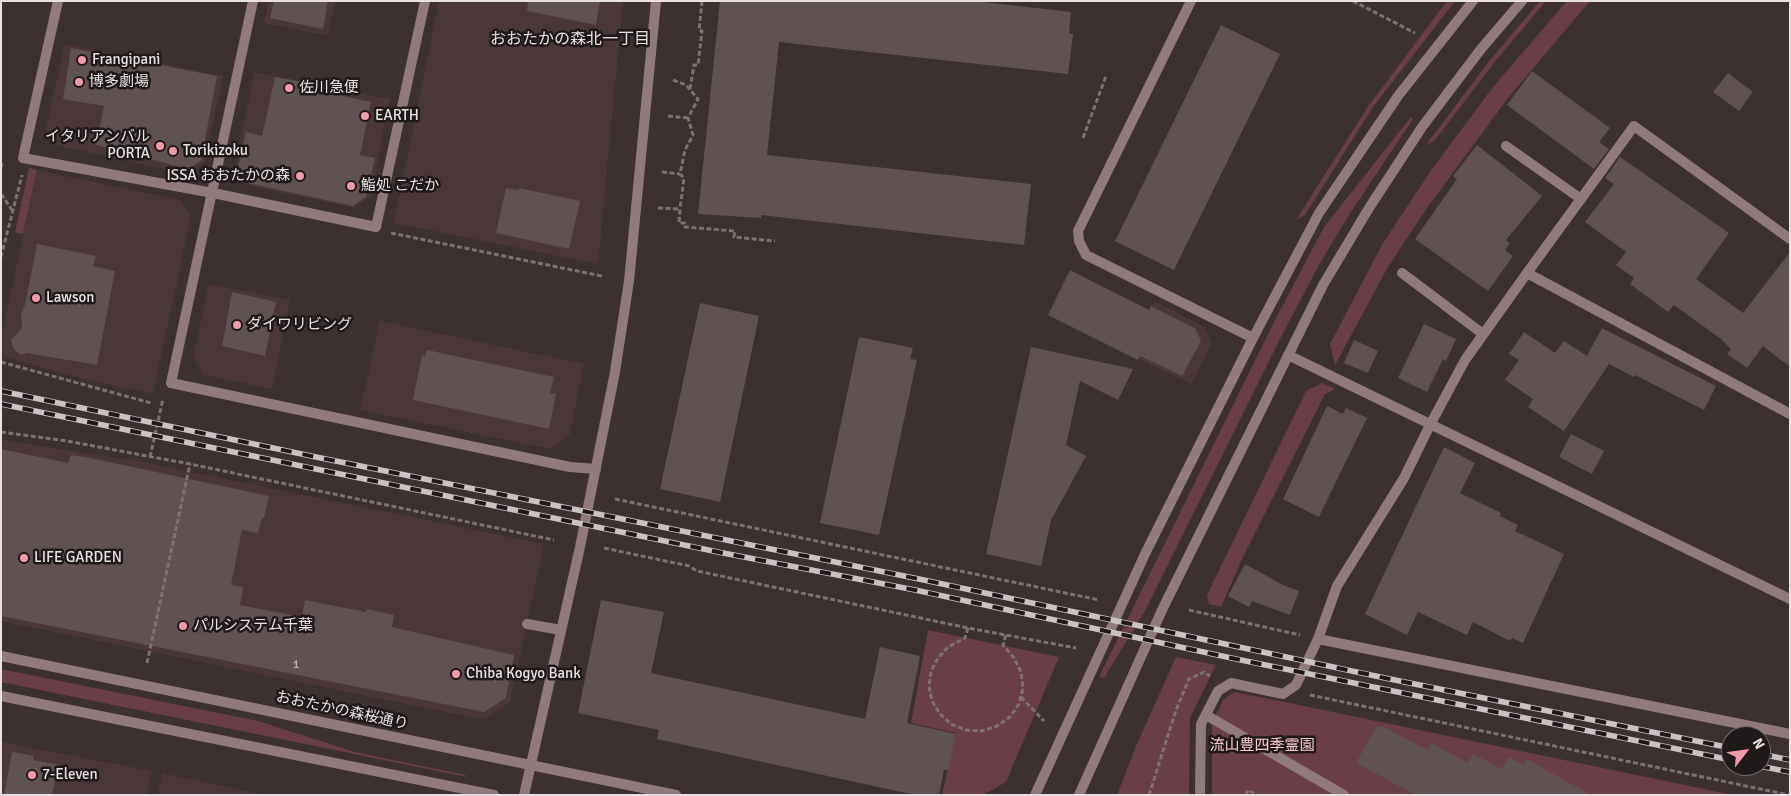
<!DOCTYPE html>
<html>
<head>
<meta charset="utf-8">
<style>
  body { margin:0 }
  #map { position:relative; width:1791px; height:796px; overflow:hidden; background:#3d3031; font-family:Signika,sans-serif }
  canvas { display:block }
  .frame { position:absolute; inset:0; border:2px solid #e9e0e1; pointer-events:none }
  .north { position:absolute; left:1721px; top:726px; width:50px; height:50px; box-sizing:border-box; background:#20191a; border:1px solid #70696a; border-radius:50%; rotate:60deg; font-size:14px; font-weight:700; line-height:20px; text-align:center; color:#e9e0e1 }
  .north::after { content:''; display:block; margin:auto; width:18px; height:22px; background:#f39aa8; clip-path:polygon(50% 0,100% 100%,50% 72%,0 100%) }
</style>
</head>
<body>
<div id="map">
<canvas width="1791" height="796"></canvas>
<div class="frame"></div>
<div class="north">N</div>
</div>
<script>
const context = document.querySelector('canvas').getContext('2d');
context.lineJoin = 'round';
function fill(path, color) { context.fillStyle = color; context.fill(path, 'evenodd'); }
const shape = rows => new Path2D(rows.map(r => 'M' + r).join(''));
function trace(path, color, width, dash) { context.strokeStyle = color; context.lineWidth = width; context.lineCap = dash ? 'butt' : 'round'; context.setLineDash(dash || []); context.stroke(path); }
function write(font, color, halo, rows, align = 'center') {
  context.font = font + ' Signika,"Noto Sans JP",sans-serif'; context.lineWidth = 5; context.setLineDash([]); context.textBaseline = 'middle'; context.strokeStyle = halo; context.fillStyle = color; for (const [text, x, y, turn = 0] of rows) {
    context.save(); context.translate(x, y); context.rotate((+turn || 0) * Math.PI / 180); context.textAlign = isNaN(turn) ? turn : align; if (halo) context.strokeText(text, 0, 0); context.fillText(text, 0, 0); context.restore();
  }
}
fill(shape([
  [269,1,335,1,328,36,264,23],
  [439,1,623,1,598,264,394,223],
  [65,44,223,76,205,162,187,174,55,145,46,128],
  [254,72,390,99,371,196,354,208,246,185,235,168],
  [37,170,180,200,191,217,153,394,68,375,1,356,1,339],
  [209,284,290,300,272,389,204,375,193,358],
  [1154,301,1205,327,1212,343,1191,384,1128,354],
  [380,321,584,364,570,434,550,449,360,410],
  [1,440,137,461,544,544,510,702,485,720,1,621],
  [1,742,152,771,146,795,1,795],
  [162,773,266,795,158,795]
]), '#4b3639');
fill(shape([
  [1447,1,1455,1,1373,107,1305,215,1296,220,1367,108],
  [1540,1,1546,1,1494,63,1435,140,1426,145,1490,60],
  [1567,1,1590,1,1508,98,1427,208,1388,267,1335,365,1330,344,1383,243,1432,169,1493,87],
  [1411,117,1413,119,1347,218,1320,263,1280,339,1146,609,1104,678,1099,677,1276,318,1324,227],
  [29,168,37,170,23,234,15,232],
  [1322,383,1335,389,1325,394,1243,557,1221,607,1209,604,1207,595,1306,391],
  [928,630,1059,657,1006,782,983,795,942,795,956,733,911,723],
  [1176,657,1216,665,1190,718,1189,795,1117,795,1137,744],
  [1,669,258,721,355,752,465,775,467,777,1,682],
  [1234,692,1299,705,1733,795,1212,795,1212,722,1224,699]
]), '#693e46');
fill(shape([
  [274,1,328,1,323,29,270,18],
  [528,1,600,1,596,25,527,11],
  [720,1,975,1,1071,12,1069,34,1073,34,1068,74,779,42,767,155,1031,184,1024,245,761,215,761,218,698,214],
  [1221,25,1280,54,1174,270,1115,241],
  [71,48,217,76,201,161,188,169,96,145,104,106,63,99],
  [1532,71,1610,128,1599,142,1609,149,1594,169,1507,105],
  [1728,73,1753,92,1739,111,1713,92],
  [275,77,319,85,318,91,371,102,360,155,375,158,366,197,353,206,247,183,249,172,238,169,246,132,262,136],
  [1477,145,1542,196,1506,240,1510,243,1505,250,1513,256,1488,291,1415,239,1457,179,1453,176],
  [1620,157,1729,233,1696,279,1743,313,1790,252,1790,367,1763,346,1747,368,1727,354,1731,349,1721,339,1674,305,1668,312,1630,284,1634,278,1616,265,1626,252,1585,222,1614,184,1605,178],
  [506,188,518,190,519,188,580,201,569,249,496,233],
  [37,244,96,256,93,266,115,271,97,365,27,353,21,355,13,348,11,340,22,328,21,314,25,305],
  [1070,270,1149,310,1151,306,1195,328,1201,341,1182,376,1140,356,1138,360,1048,315],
  [232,292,276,302,265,356,222,346],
  [700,303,759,316,720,502,660,489],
  [1424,324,1456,339,1446,361,1443,359,1427,392,1398,378],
  [1602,328,1716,386,1704,410,1635,375,1634,377,1609,364,1564,431,1528,407,1533,399,1505,380,1519,360,1509,354,1524,332,1555,353,1564,341,1587,356],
  [859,337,913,348,910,359,917,360,879,535,820,523],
  [1354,340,1378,351,1368,373,1344,363],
  [1031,347,1133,369,1118,400,1080,381,1066,445,1086,456,1051,520,1041,566,986,554],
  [427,350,554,377,550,393,556,394,549,429,413,400,422,355,425,356],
  [1327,406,1343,414,1346,408,1367,418,1319,517,1283,499],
  [1571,434,1604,451,1592,474,1559,457],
  [1444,447,1475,463,1460,493,1501,513,1500,516,1518,525,1515,531,1564,554,1523,643,1512,638,1510,641,1473,622,1467,635,1418,612,1407,635,1365,614],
  [1,449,68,463,71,455,90,458,269,496,264,518,262,518,258,533,242,530,231,585,243,587,240,605,302,617,305,600,366,612,367,609,394,615,392,627,514,655,506,698,484,712,1,616],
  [1245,564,1283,585,1299,591,1290,615,1252,601,1249,607,1228,596],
  [601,600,664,612,651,673,865,719,880,647,920,656,907,723,956,734,948,770,944,770,939,795,915,795,657,739,659,730,578,713],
  [1382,726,1428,750,1431,743,1468,763,1473,754,1502,769,1509,757,1524,765,1527,759,1591,795,1416,795,1356,763,1376,727],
  [12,752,34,756,33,760,59,765,52,795,4,795]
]), '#605153');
trace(shape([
  [1353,1,1415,33],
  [673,80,686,85,698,99,688,118,693,135,685,150,680,174,684,178,680,209],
  [690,89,694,65,698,65,702,31,699,30,702,1],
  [668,116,688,118],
  [1083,138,1106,76],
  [1,168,2,163],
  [662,172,680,174],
  [1,194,12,210],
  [658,208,680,209,679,223,685,223,685,227,735,231,734,237,775,241],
  [391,233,602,276],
  [1,257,22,175],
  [1,362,151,403],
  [1,432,67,441,190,464,554,540],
  [150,457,163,399],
  [615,499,1099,600],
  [604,548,689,566,697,571,968,628,1076,648],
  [1189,610,1300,635],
  [968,628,965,638,948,647,938,658,931,671,929,686,932,701,940,714,951,724,966,730,982,731,997,726,1010,717,1019,704,1023,688,1021,672,1014,658,1003,645,1006,635],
  [147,663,190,464],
  [1310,695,1789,795],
  [1021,697,1044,721],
  [1149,795,1176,710,1189,679,1204,672,1210,676],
  [1246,795,1248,790,1257,795]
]), '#7d7172', 3, [5, 2.5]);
trace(shape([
  [1506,146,1581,199],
  [1402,273,1483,334],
  [527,624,561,630],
  [1206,715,1344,795]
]), '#917a7d', 10);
trace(shape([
  [58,1,23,158,213,193,376,227,425,1],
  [253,1,171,383,570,467,596,469],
  [1191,1,1078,231,1079,241,1086,255,1253,338],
  [1527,273,1634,126,1790,239],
  [1288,355,1790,599],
  [1318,639,1790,734],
  [1200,795,1201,724,1218,691,1231,683,1283,694,1296,685,1318,639,1337,586,1404,478,1430,425,1465,360,1527,273,1790,414]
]), '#917a7d', 10);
trace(shape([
  [1,656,676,795],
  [1,696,494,795],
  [524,795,580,547,615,372,629,281,656,1],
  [1035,795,1145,554,1253,338,1319,213,1398,96,1473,1],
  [1079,795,1162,610,1323,285,1369,208,1422,127,1481,49,1522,1]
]), '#917a7d', 10);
const rail = shape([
  [1,391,316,457,919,579,1385,678,1731,748],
  [1,404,718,552,915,590,1236,659,1731,760],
  [1761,754,1790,760],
  [1759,766,1790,772]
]);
trace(rail, '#ccc2c3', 5.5);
trace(rail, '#20191a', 4, [11]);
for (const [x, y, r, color] of [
  [82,60,5,"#f39aa8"],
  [79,82,5,"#f39aa8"],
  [289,88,5,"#f39aa8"],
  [365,116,5,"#f39aa8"],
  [160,146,5,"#f39aa8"],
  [173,151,5,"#f39aa8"],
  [300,176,5,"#f39aa8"],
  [351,186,5,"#f39aa8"],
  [36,298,5,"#f39aa8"],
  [237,325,5,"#f39aa8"],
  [24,558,5,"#f39aa8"],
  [183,626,5,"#f39aa8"],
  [456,674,5,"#f39aa8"],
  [32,775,5,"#f39aa8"]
]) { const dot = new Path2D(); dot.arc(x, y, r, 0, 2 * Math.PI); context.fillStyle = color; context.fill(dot); trace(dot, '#20191a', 2); }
write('12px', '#c7bcbe', null, [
  ["1",296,665]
]);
write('15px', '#e9e0e1', '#20191a', [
  ["Frangipani",92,60],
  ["博多劇場",89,82],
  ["佐川急便",299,88],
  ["EARTH",375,116],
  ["イタリアンバル",150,137,"right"],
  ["PORTA",150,154,"right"],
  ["Torikizoku",183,151],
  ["ISSA おおたかの森",290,176,"right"],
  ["鮨処 こだか",361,186],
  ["Lawson",46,298],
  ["ダイワリビング",247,325],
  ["LIFE GARDEN",34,558],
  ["パルシステム千葉",193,626],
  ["Chiba Kogyo Bank",466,674],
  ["7-Eleven",42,775]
], 'left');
write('15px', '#e9e0e1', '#20191a', [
  ["おおたかの森桜通り",342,711,12]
]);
write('15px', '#facad0', '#20191a', [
  ["流山豊四季霊園",1262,746]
]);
write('16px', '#e9e0e1', '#20191a', [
  ["おおたかの森北一丁目",570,40]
]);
</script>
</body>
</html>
